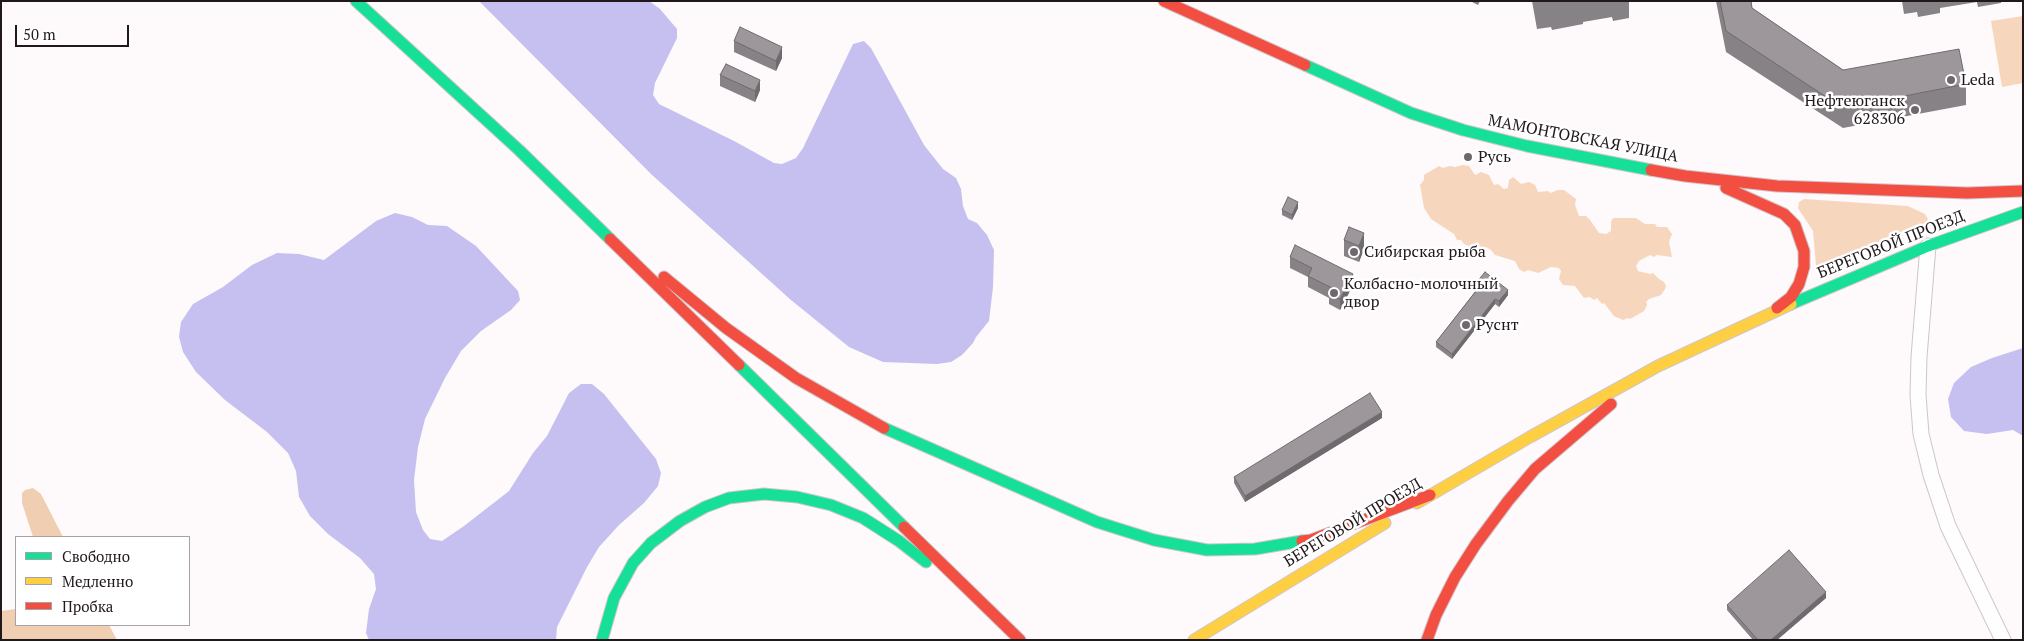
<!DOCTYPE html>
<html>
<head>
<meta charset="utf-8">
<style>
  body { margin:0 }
  #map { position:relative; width:2024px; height:641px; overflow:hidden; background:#fef9fb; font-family:"PT Serif",serif }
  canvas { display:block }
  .frame { position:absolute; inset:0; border:2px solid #22181c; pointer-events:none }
  .legend { position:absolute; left:15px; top:536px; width:175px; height:90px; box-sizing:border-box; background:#fff; border:1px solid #a7a3a4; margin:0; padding:6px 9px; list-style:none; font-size:15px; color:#22181c }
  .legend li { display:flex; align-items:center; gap:10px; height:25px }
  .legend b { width:25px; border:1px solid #a7a3a4 }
  .scale { position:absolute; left:15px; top:25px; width:114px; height:22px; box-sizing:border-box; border:2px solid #22181c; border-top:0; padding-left:6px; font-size:15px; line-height:18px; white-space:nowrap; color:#22181c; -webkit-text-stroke:4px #fff; paint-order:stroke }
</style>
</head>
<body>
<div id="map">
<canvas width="2024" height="641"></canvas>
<div class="frame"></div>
<ul class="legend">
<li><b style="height:6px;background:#16e098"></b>Свободно</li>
<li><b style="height:6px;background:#ffcf43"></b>Медленно</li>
<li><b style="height:6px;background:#f24e42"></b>Пробка</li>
</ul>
<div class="scale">50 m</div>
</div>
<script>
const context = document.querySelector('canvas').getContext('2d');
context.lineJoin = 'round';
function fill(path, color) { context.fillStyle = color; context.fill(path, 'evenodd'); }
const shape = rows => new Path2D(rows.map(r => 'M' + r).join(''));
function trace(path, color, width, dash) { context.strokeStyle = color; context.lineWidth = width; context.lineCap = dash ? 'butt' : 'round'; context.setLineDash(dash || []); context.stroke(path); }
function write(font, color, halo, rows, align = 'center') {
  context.font = font + ' "PT Serif",serif'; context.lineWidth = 5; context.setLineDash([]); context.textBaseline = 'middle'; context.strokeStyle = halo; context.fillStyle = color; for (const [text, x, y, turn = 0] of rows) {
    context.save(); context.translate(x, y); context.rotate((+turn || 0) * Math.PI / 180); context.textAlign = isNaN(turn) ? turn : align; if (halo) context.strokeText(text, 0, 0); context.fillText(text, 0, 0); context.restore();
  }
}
fill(shape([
  [2023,16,2023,83,2002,87,1991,21],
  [1463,165,1469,166,1475,175,1481,172,1489,175,1494,185,1498,184,1504,189,1508,188,1509,180,1513,177,1521,184,1529,182,1535,185,1538,192,1548,191,1550,193,1558,190,1564,190,1576,199,1575,205,1579,216,1586,216,1590,220,1599,233,1606,234,1611,231,1611,222,1613,218,1636,218,1645,224,1655,224,1657,227,1667,227,1672,234,1669,242,1672,257,1657,255,1654,257,1650,255,1639,261,1636,266,1638,271,1650,274,1653,273,1659,279,1664,282,1666,286,1665,289,1661,295,1649,299,1646,302,1647,305,1644,311,1630,319,1628,318,1623,320,1614,316,1604,303,1602,304,1597,298,1594,300,1590,297,1584,298,1575,286,1563,285,1559,279,1561,271,1559,268,1551,267,1538,273,1528,270,1524,272,1519,269,1515,261,1495,255,1491,250,1486,247,1479,252,1474,248,1464,244,1461,240,1457,240,1454,234,1431,219,1424,208,1420,185,1424,180,1424,175,1439,166,1443,168,1450,166,1455,167],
  [1804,199,1908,206,1925,214,1928,219,1925,226,1825,268,1819,268,1816,265,1813,231,1798,208,1799,202]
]), '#f6d6bc');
fill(shape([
  [33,488,41,494,63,537,33,537,22,503,22,493,25,490],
  [16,609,16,625,109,625,117,640,1,640,1,611]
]), '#efceb2');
fill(shape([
  [479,1,649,1,660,9,677,29,677,38,655,83,653,95,659,104,736,142,774,163,782,164,796,158,803,148,853,44,864,41,871,48,924,145,943,169,956,178,961,189,963,206,968,219,977,223,987,235,994,250,993,287,989,321,976,337,973,343,962,355,951,362,937,364,883,362,849,347,791,300,651,174],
  [395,213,412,217,428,225,447,226,476,246,518,291,520,300,511,310,481,331,461,351,445,378,425,419,418,447,414,480,416,512,423,530,430,539,442,541,464,526,509,491,533,453,547,436,569,393,581,384,592,384,604,394,656,459,661,473,658,486,644,503,619,525,599,547,587,567,557,627,556,640,369,640,366,633,369,609,376,589,374,574,360,558,328,534,310,516,299,497,296,471,288,453,267,432,225,400,196,372,183,352,179,337,181,322,193,304,223,287,252,265,277,253,299,254,324,260,376,221],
  [2023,348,2023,436,2013,430,1987,434,1964,431,1951,417,1948,399,1954,383,1971,367,1992,358]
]), '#c5c0f0');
const street = shape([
  [1928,246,1919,357,1918,395,1921,434,1931,475,1948,526,2003,640]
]);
const fast = shape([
  [356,1,519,150,610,239],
  [1305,65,1411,113,1463,130,1527,146,1651,170],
  [1791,304,1928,246,2023,212],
  [739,365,904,527],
  [884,428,1097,522,1154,540,1207,550,1255,549,1302,541],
  [602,640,614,598,633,563,651,543,680,521,705,507,729,498,764,494,797,497,831,505,863,518,899,541,926,562]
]);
const slow = shape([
  [1417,503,1530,437,1658,366,1791,304],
  [1194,640,1385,523]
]);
const jam = shape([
  [1164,1,1305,65],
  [1651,170,1685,176,1777,186,1967,193,2023,191],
  [1726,188,1784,214,1795,225,1804,251,1804,267,1799,284,1791,297,1777,308],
  [610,239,739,365],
  [664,277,726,328,796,378,884,428],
  [904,527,1020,640],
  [1302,541,1311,540,1430,495],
  [1427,640,1436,615,1455,577,1476,544,1508,501,1535,469,1611,404]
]);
trace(street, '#cfc6ca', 17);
trace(fast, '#cfc6ca', 13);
trace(slow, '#cfc6ca', 13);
trace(jam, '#cfc6ca', 13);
trace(street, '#fffefe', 15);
trace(fast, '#16e098', 11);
trace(slow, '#ffcf43', 11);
trace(jam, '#f24e42', 11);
fill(shape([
  [1470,1,1480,1,1478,5],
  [1532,1,1629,1,1629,18,1613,21,1612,17,1583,22,1583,24,1552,30,1551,27,1537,29],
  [1716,1,1751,1,1752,8,1843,70,1966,84,1966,105,1843,128,1726,52],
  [1902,1,2001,1,2001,3,1978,7,1977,2,1940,8,1940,13,1918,17,1917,12,1904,14],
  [734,41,782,58,776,71,734,52],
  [720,75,760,90,755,102,720,86],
  [1298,208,1292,220,1282,215,1282,210],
  [1349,227,1364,249,1359,262,1344,256,1344,240],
  [1290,257,1353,285,1340,310,1329,304,1329,298,1308,287,1308,277,1290,268],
  [1476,283,1508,295,1499,307,1495,304,1452,359,1436,347,1436,342,1477,289,1476,289],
  [1382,418,1245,502,1234,483,1234,477],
  [1826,598,1777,640,1753,640,1727,610,1727,605]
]), '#878286');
fill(shape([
  [782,47,782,58,776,71,776,61],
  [760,80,760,90,755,102,755,91],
  [1298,202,1298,208,1292,220,1292,215],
  [1364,233,1364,249,1359,262,1359,246],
  [1353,274,1353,285,1340,310,1340,299],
  [1508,290,1508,295,1499,307,1499,301],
  [1495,299,1495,304,1452,359,1452,354],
  [1382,412,1382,418,1245,502,1245,496],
  [1826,592,1826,598,1777,640,1771,640]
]), '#6e6a6d');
const building = shape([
  [1720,1,1751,1,1752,8,1843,70,1959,49,1966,84,1843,108,1726,31,1720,1],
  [740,27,782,47,776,61,734,41,740,27],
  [726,64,760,80,755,91,720,75,726,64],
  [1288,197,1298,202,1292,215,1282,210,1288,197],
  [1349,227,1364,233,1359,246,1344,240,1349,227],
  [1295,245,1353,274,1340,299,1329,294,1332,288,1308,276,1312,268,1290,257,1295,245],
  [1485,272,1508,290,1499,301,1495,299,1452,354,1436,342,1480,286,1476,283,1485,272],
  [1370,393,1382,412,1245,496,1234,477,1370,393],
  [1789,550,1826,592,1771,640,1758,640,1727,605,1789,550]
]);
fill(building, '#9d979c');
trace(building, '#6e6a6d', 1);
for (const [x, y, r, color] of [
  [1951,80,5,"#6f676a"],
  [1915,110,5,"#6f676a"],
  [1468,157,5,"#6f676a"],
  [1354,252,5,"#6f676a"],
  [1334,293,5,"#6f676a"],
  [1466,325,5,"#6f676a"]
]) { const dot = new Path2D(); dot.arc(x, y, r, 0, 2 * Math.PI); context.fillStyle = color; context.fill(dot); trace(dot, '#fff', 2); }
write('16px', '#22181c', '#fff', [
  ["Leda",1961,80],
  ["Нефтеюганск",1905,101,"right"],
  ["628306",1905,119,"right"],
  ["Русь",1478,157],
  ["Сибирская рыба",1364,252],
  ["Колбасно-молочный",1344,284],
  ["двор",1344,302],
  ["Руснт",1476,325]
], 'left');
write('16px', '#22181c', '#fff', [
  ["МАМОНТОВСКАЯ УЛИЦА",1583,139,11],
  ["БЕРЕГОВОЙ ПРОЕЗД",1891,245,-22],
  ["БЕРЕГОВОЙ ПРОЕЗД",1353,523,-31]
]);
</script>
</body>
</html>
